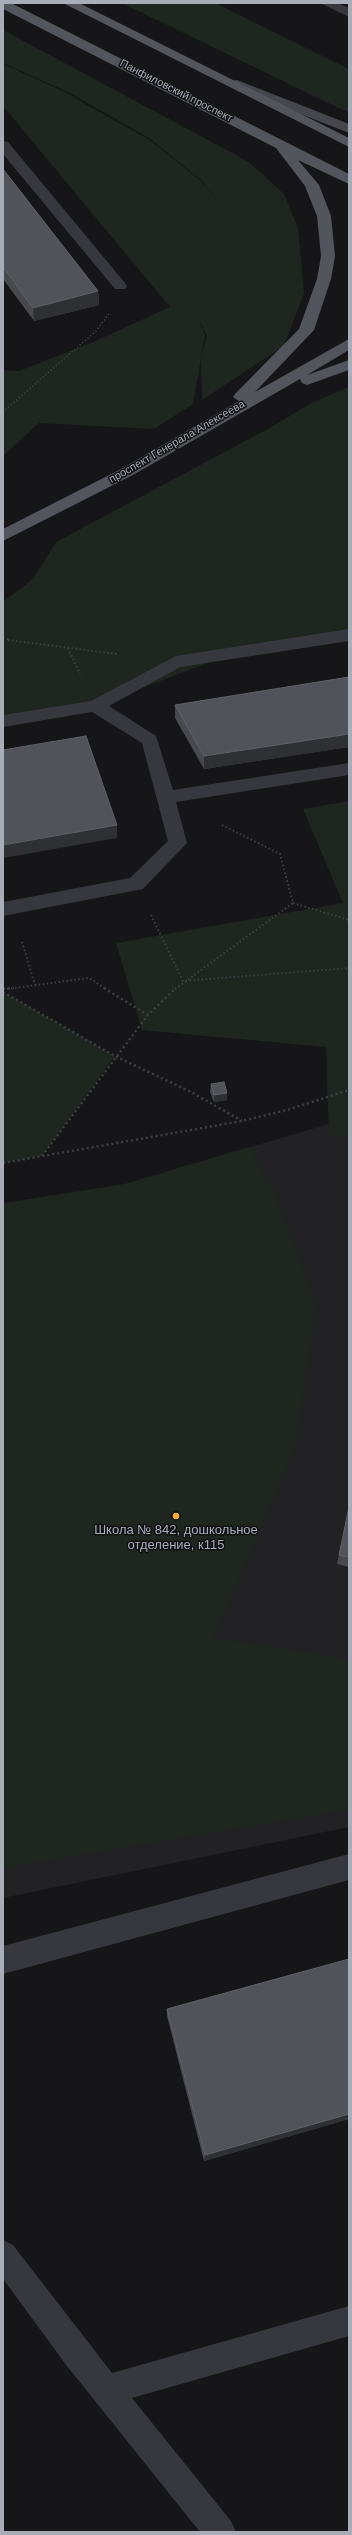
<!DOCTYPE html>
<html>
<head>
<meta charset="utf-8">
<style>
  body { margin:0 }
  #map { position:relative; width:352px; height:2535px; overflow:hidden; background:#161618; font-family:Arial,sans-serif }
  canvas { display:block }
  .frame { position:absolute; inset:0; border:4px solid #a8adb8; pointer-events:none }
</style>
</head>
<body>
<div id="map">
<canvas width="352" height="2535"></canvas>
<div class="frame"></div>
</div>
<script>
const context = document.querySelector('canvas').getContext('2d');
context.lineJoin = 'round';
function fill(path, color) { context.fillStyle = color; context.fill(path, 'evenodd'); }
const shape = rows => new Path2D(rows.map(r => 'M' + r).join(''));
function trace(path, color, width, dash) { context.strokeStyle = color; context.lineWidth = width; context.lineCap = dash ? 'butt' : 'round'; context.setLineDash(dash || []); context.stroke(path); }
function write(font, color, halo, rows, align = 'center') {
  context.font = font + ' Arial,sans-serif'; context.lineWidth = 3; context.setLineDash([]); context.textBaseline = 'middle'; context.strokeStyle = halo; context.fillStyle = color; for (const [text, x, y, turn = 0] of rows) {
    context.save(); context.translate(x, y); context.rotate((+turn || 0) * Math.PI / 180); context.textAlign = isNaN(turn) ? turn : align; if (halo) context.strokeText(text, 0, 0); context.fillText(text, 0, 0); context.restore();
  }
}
fill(shape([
  [349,1118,349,1827,3,1898,3,1204,125,1184]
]), '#222225');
fill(shape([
  [122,3,215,3,349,69,349,113],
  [3,30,249,162,284,194,298,228,304,293,284,346,202,400,201,358,207,336,198,318,205,335,193,404,154,429,39,423,3,456,3,370,19,371,91,343,170,307,3,106,3,64,69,94,87,105,148,139,200,180,219,202,201,180,149,138,70,93,3,63],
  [349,387,349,631,231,654,95,706,3,722,3,602,33,579,56,542,275,425,311,403],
  [349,801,349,1133,329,1139,326,1047,142,1030,116,943,343,903,303,809],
  [3,992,115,1056,42,1156,3,1163],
  [249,1147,275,1196,316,1304,295,1446,213,1638,349,1659,349,1809,3,1868,3,1203,125,1184]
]), '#1e261f');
trace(shape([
  [3,412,95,332,109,314]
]), '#3d3f44', 1.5, [1.5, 2]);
trace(shape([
  [3,638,10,640],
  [8,640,117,654],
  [68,648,80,674],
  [222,825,280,854,293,903],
  [293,903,349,920],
  [151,915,183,981,349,968],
  [22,942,35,985],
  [7,989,89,978,106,989],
  [175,989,293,903]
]), '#3d3f44', 2, [1.5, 2.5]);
trace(shape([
  [104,988,148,1015],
  [3,989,14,988],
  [3,992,115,1056,193,1093,242,1121],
  [42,1156,148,1015,176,988],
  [3,1163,242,1121,287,1110,349,1090]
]), '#3d3f44', 2.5, [2, 3]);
fill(shape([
  [320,3,337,3,349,8,349,17,320,3],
  [3,141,8,142,125,283,127,286,125,289,115,289,3,154,3,141],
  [349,629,349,641,180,667,109,706,156,736,173,790,349,763,349,775,176,802,187,843,143,889,3,916,3,902,130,878,168,841,142,743,92,712,3,727,3,715,91,701,176,656,349,629],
  [349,1854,349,1880,3,1974,3,1946,349,1854],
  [3,2240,13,2245,112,2373,349,2306,349,2336,132,2398,231,2521,236,2532,200,2532,67,2366,3,2279,3,2240]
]), '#37383d');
fill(shape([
  [237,80,349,124,349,133,232,87,230,84,232,81,237,80]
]), '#45474d');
fill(shape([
  [3,3,11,3,349,174,349,184,298,160,319,185,331,216,335,256,331,279,314,330,255,392,349,339,349,350,307,375,349,360,349,370,307,385,302,383,300,379,133,475,3,541,3,529,121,469,239,401,233,397,235,394,299,329,317,279,321,256,317,216,305,186,276,148,3,9,3,3],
  [63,3,79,3,349,138,349,147,63,3]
]), '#53555c');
fill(shape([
  [3,169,98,291,99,305,34,321,3,279],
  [349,677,349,747,204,769,175,718,175,705],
  [211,1084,227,1093,227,1100,214,1102,210,1092],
  [349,1507,349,1567,337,1564,339,1555],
  [349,1959,349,2119,204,2161,167,2016,167,2009]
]), '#47494d');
fill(shape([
  [98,291,99,305,34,321,33,308],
  [349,734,349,747,204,769,204,756],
  [117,825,117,838,3,858,3,845],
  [227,1093,227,1100,214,1102,214,1095],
  [349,2114,349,2119,204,2161,205,2155]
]), '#2f3033');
const building = shape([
  [3,169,98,291,33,308,3,267,3,169],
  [349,677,349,734,204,756,175,705,349,677],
  [86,736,117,825,3,845,3,750,86,736],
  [224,1082,227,1093,214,1095,211,1084,224,1082],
  [349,1507,349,1557,339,1555,349,1507],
  [349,1959,349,2114,205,2155,167,2009,349,1959]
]);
fill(building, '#525359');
trace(building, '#5f6168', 1);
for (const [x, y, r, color] of [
  [176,1516,4,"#f2b134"]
]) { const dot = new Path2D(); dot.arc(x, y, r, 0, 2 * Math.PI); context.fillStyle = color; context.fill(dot); trace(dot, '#111113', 1.5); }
write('11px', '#a8adb8', '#111113', [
  ["Панфиловский проспект",176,91,27],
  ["проспект Генерала Алексеева",177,442,-30]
]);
write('13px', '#a8adb8', '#111113', [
  ["Школа № 842, дошкольное",176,1530],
  ["отделение, к115",176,1545]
]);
</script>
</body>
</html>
